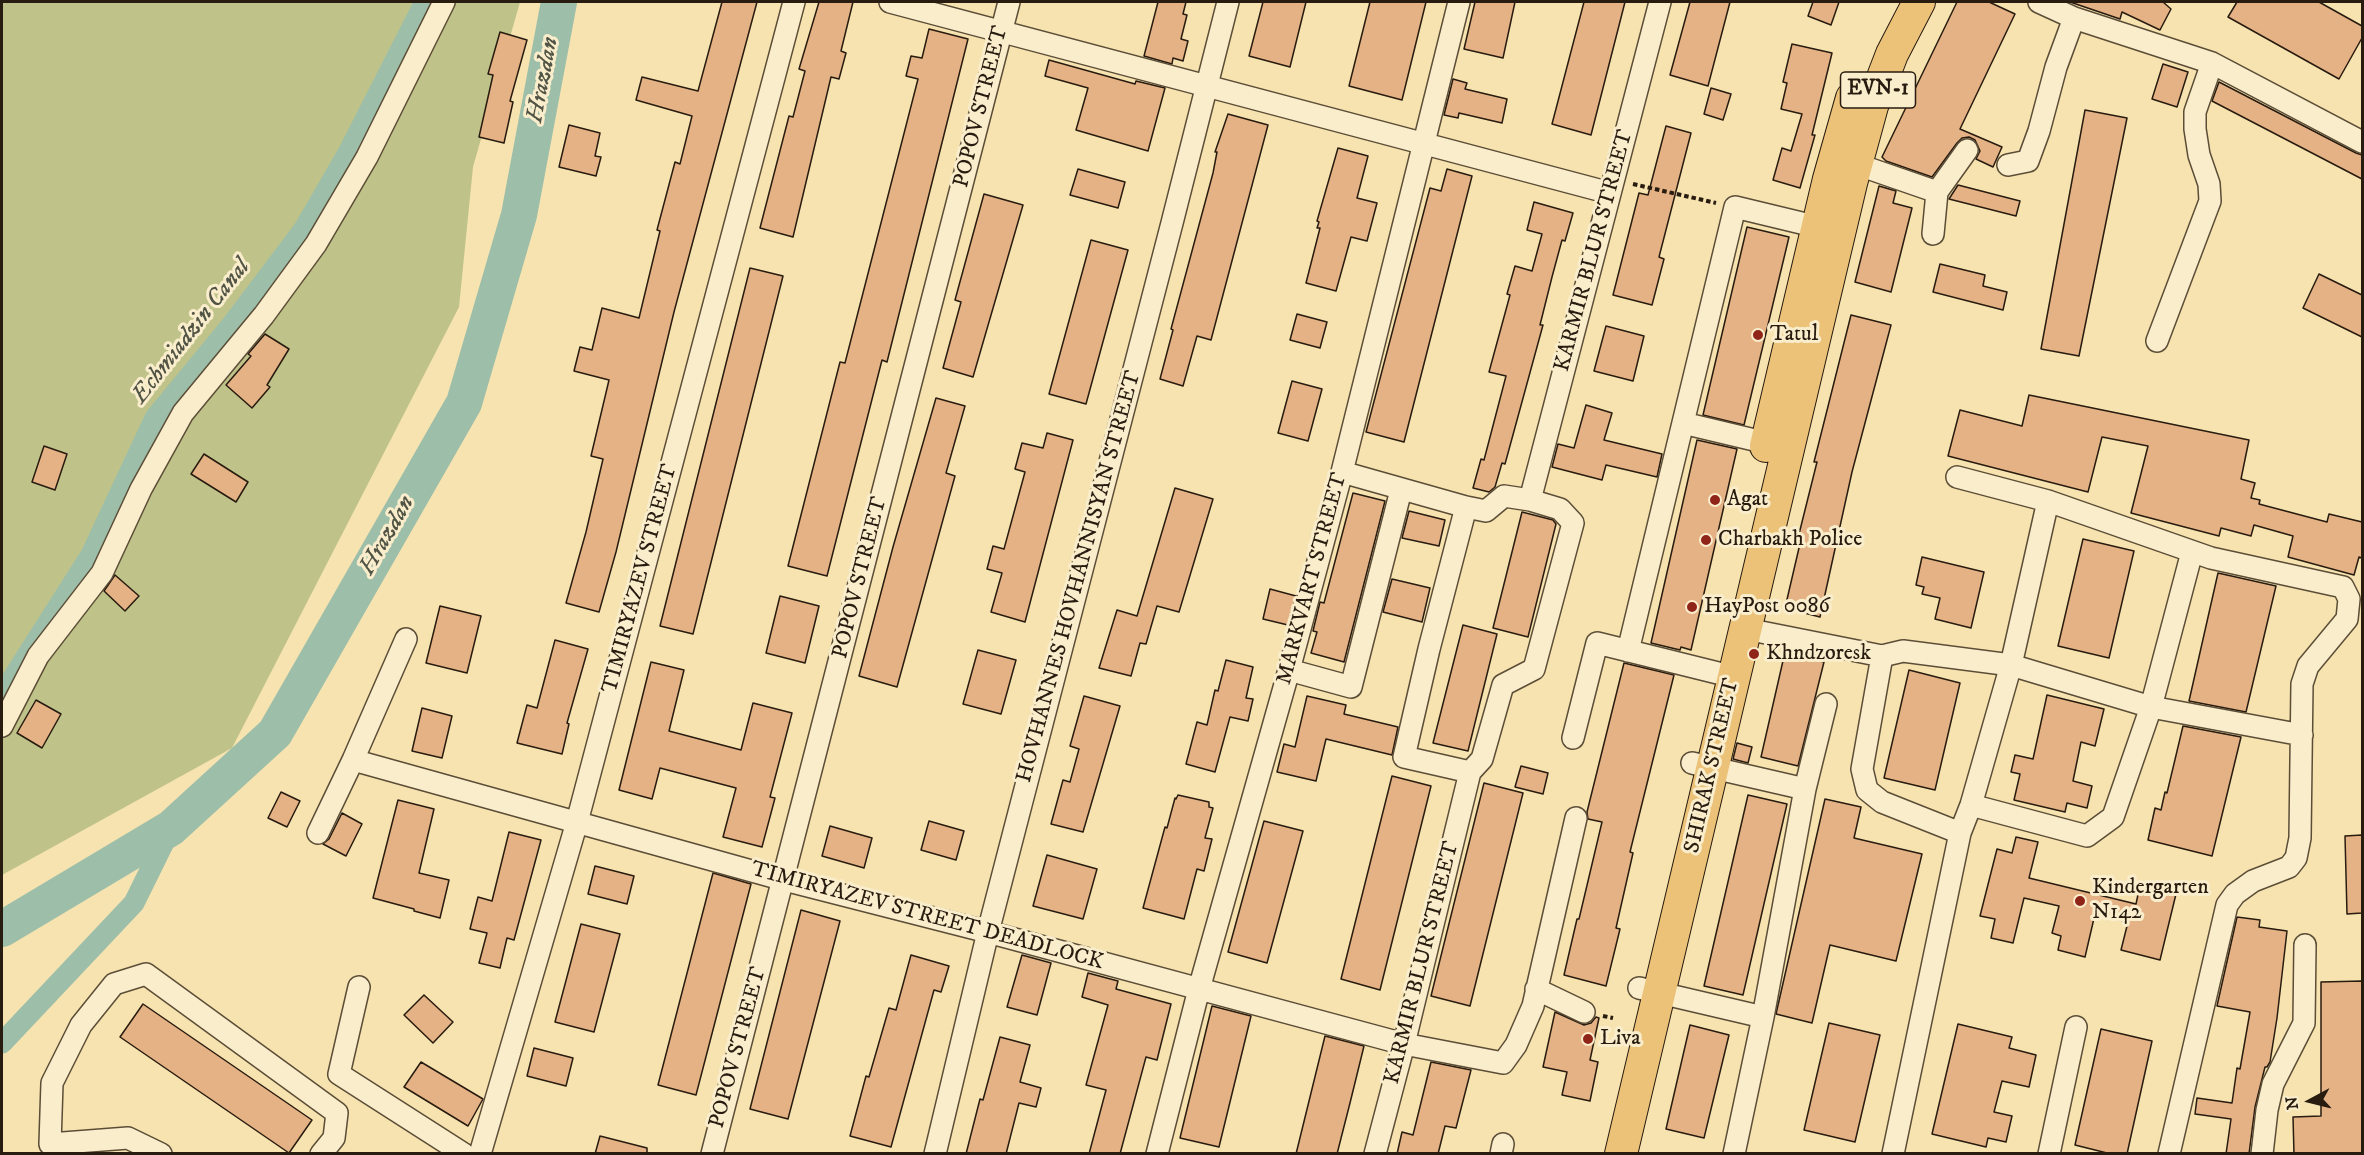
<!DOCTYPE html>
<html>
<head>
<meta charset="utf-8">
<style>
  body { margin:0 }
  #map { position:relative; width:2364px; height:1155px; overflow:hidden; background:#f6e3b0; font-family:"IM FELL DW Pica",serif }
  canvas { display:block }
  .frame { position:absolute; inset:0; border:3px solid #281b0f; pointer-events:none }
  .north { position:absolute; left:2280px; top:1071px; width:60px; height:60px; -webkit-text-stroke:4px #f9edcc; paint-order:stroke; rotate:263deg; font-size:16px; font-weight:700; line-height:24px; text-align:center; color:#281b0f }
  .north::after { content:''; display:block; margin:auto; width:21px; height:27px; background:#281b0f; clip-path:polygon(50% 0,100% 100%,50% 72%,0 100%) }
</style>
</head>
<body>
<div id="map">
<canvas width="2364" height="1155"></canvas>
<div class="frame"></div>
<div class="north">N</div>
</div>
<script>
const context = document.querySelector('canvas').getContext('2d');
context.lineJoin = 'round';
function fill(path, color) { context.fillStyle = color; context.fill(path, 'evenodd'); }
const shape = rows => new Path2D(rows.map(r => 'M' + r).join(''));
function trace(path, color, width, dash) { context.strokeStyle = color; context.lineWidth = width; context.lineCap = dash ? 'butt' : 'round'; context.setLineDash(dash || []); context.stroke(path); }
function write(font, color, halo, rows, align = 'center') {
  context.font = font + ' "IM FELL DW Pica",serif'; context.lineWidth = 6; context.setLineDash([]); context.textBaseline = 'middle'; context.strokeStyle = halo; context.fillStyle = color; for (const [text, x, y, turn = 0] of rows) {
    context.save(); context.translate(x, y); context.rotate((+turn || 0) * Math.PI / 180); context.textAlign = isNaN(turn) ? turn : align; if (halo) context.strokeText(text, 0, 0); context.fillText(text, 0, 0); context.restore();
  }
}
fill(shape([
  [2,2,520,2,473,167,459,307,232,748,2,875]
]), '#bfc389');
trace(shape([
  [2,695,91,555,155,418,230,327,304,229,348,153,425,2],
  [2,1043,134,903,171,828]
]), '#9dbea9', 21);
trace(shape([
  [2,929,171,828,275,733,464,403,519,215,559,2]
]), '#9dbea9', 36);
const building = shape([
  [722,2,757,2,674,312,616,552,599,612,566,603,586,532,603,459,591,456,609,380,574,371,580,347,592,350,602,308,639,318,660,231,657,230,675,162,680,164,692,116,636,100,642,77,698,91,722,2],
  [819,2,853,2,841,51,846,53,839,79,831,77,793,237,760,228,789,116,793,117,805,71,799,69,819,2],
  [1158,2,1186,2,1183,14,1187,15,1181,39,1188,41,1183,61,1173,58,1172,64,1144,56,1158,2],
  [1263,2,1306,2,1290,67,1249,56,1263,2],
  [1370,2,1426,2,1402,100,1349,86,1370,2],
  [1475,2,1515,2,1503,58,1464,49,1475,2],
  [1584,2,1625,2,1591,135,1552,124,1584,2],
  [1690,2,1730,2,1708,86,1670,75,1690,2],
  [1813,2,1839,2,1831,25,1808,16,1813,2],
  [1957,2,1989,2,2015,14,1960,129,2002,147,1993,167,1976,159,1980,151,1975,140,1969,137,1962,138,1957,143,1932,177,1886,161,1882,157,1957,2],
  [2070,2,2163,2,2171,9,2160,30,2122,12,2120,19,2070,2],
  [2237,2,2319,2,2362,26,2362,38,2339,79,2228,17,2237,2],
  [929,29,968,39,887,362,882,360,827,576,788,566,840,362,845,363,918,79,906,76,911,56,922,58,929,29],
  [500,32,527,40,510,101,513,102,504,143,479,137,493,75,488,74,500,32],
  [1792,44,1832,53,1812,135,1815,135,1800,188,1773,180,1782,148,1791,151,1802,114,1781,109,1787,83,1783,82,1792,44],
  [1049,60,1135,84,1136,81,1165,88,1148,151,1076,130,1088,88,1045,76,1049,60],
  [2163,64,2188,72,2177,107,2152,99,2163,64],
  [1453,79,1467,83,1465,89,1507,99,1502,123,1459,113,1458,118,1444,115,1453,79],
  [2219,82,2356,153,2362,155,2362,179,2212,101,2219,82],
  [1711,88,1731,94,1723,120,1704,114,1711,88],
  [2085,110,2127,118,2079,356,2041,349,2085,110],
  [1228,114,1268,125,1211,340,1197,336,1183,386,1160,379,1173,330,1171,329,1213,173,1217,152,1215,152,1228,114],
  [569,125,600,133,595,156,601,157,596,176,559,167,569,125],
  [1666,126,1691,133,1659,257,1664,259,1652,305,1613,295,1639,193,1648,195,1666,126],
  [1338,148,1368,156,1357,198,1377,203,1367,241,1351,237,1336,291,1306,283,1320,228,1317,228,1319,222,1317,221,1338,148],
  [1078,169,1125,182,1118,208,1070,195,1078,169],
  [1447,169,1472,176,1404,442,1366,432,1430,188,1441,191,1447,169],
  [1958,185,2020,201,2016,216,1949,199,1958,185],
  [1879,186,1896,191,1893,203,1912,208,1891,292,1855,282,1879,186],
  [984,194,1023,205,973,377,943,368,961,302,955,300,984,194],
  [1534,202,1573,213,1565,241,1562,240,1552,277,1540,325,1543,325,1505,464,1502,463,1495,487,1489,492,1473,488,1481,459,1484,460,1506,376,1489,372,1510,295,1507,294,1515,266,1532,271,1542,234,1527,230,1534,202],
  [1747,227,1789,237,1744,425,1703,415,1747,227],
  [1091,240,1128,250,1086,404,1049,394,1091,240],
  [1940,264,1985,275,1983,286,2007,292,2003,310,1933,292,1940,264],
  [750,268,783,276,693,634,660,626,750,268],
  [2319,274,2362,295,2362,337,2303,308,2319,274],
  [1297,314,1327,322,1320,348,1290,340,1297,314],
  [1851,315,1891,325,1852,472,1820,617,1785,608,1802,535,1799,534,1817,462,1814,462,1851,315],
  [1606,326,1644,336,1633,381,1594,371,1606,326],
  [265,334,289,349,267,385,270,387,252,408,226,385,251,356,248,354,265,334],
  [1292,381,1322,389,1308,441,1278,433,1292,381],
  [2029,395,2249,440,2241,479,2255,483,2251,498,2260,500,2259,504,2327,522,2329,514,2362,522,2362,558,2359,557,2354,575,2288,557,2293,536,2254,525,2251,536,2221,528,2219,536,2131,513,2148,446,2102,437,2088,492,1948,456,1960,410,2022,426,2029,395],
  [936,398,965,406,946,473,955,476,897,687,859,676,893,547,936,398],
  [1586,405,1612,413,1604,440,1662,454,1657,477,1606,465,1602,480,1552,467,1558,444,1574,448,1586,405],
  [1047,433,1073,440,1025,622,991,612,1002,573,987,569,993,546,1004,549,1025,472,1015,469,1022,443,1043,448,1047,433],
  [1697,440,1737,449,1691,650,1681,647,1680,650,1651,643,1697,440],
  [44,446,67,454,55,490,32,482,44,446],
  [204,454,248,482,236,502,191,474,204,454],
  [1175,488,1213,499,1179,612,1157,606,1146,644,1140,643,1131,676,1099,668,1117,610,1137,616,1175,488],
  [1353,493,1385,501,1344,662,1311,653,1317,632,1313,631,1320,602,1324,603,1353,493],
  [1409,511,1445,520,1439,546,1402,538,1409,511],
  [1522,512,1553,520,1556,524,1528,637,1493,628,1522,512],
  [2083,539,2134,551,2109,658,2058,646,2083,539],
  [1922,557,1984,572,1971,628,1935,619,1940,598,1922,594,1924,587,1916,585,1922,557],
  [2218,573,2276,586,2246,712,2189,701,2218,573],
  [115,575,139,596,125,611,104,591,115,575],
  [1392,579,1430,588,1422,622,1383,612,1392,579],
  [1270,589,1296,596,1288,625,1263,619,1270,589],
  [780,596,819,606,805,663,766,653,780,596],
  [440,606,481,616,467,673,426,663,440,606],
  [1463,625,1497,634,1468,751,1433,743,1463,625],
  [555,640,588,649,567,723,569,724,562,754,517,743,527,705,537,708,555,640],
  [978,650,1016,660,1001,714,963,704,978,650],
  [1785,652,1824,662,1798,766,1761,757,1785,652],
  [1226,660,1253,667,1246,698,1253,699,1248,721,1230,717,1215,772,1186,764,1197,722,1207,725,1215,690,1218,691,1226,660],
  [651,662,684,670,669,731,741,750,753,703,792,713,770,797,775,798,762,847,723,837,736,788,660,768,652,799,619,790,651,662],
  [1624,663,1674,675,1630,852,1633,853,1616,928,1620,929,1606,986,1564,975,1577,919,1579,919,1602,822,1588,819,1587,812,1624,663],
  [1909,670,1960,683,1935,790,1884,778,1909,670],
  [2047,695,2104,709,2095,746,2081,742,2073,781,2092,786,2087,808,2067,803,2065,812,2014,800,2020,774,2011,772,2015,755,2033,759,2047,695],
  [1084,696,1120,706,1083,832,1051,824,1063,780,1070,782,1079,749,1070,746,1084,696],
  [1307,696,1346,705,1344,714,1398,727,1392,755,1326,739,1316,781,1277,772,1284,744,1295,747,1307,696],
  [36,700,61,714,42,748,17,733,36,700],
  [422,708,452,716,442,758,412,751,422,708],
  [2183,726,2241,737,2212,856,2148,840,2155,808,2161,810,2165,792,2167,793,2183,726],
  [1737,743,1752,747,1748,763,1733,759,1737,743],
  [1521,766,1548,773,1543,794,1515,787,1521,766],
  [1392,776,1431,786,1380,990,1341,979,1392,776],
  [1484,783,1523,793,1470,1006,1431,996,1484,783],
  [281,792,300,801,287,827,268,818,281,792],
  [1178,795,1209,802,1209,807,1213,808,1205,838,1212,839,1204,871,1197,869,1184,919,1143,908,1165,827,1167,828,1175,798,1176,799,1178,795],
  [1748,795,1787,804,1743,995,1704,986,1748,795],
  [1825,799,1861,807,1854,838,1922,854,1896,961,1830,945,1812,1023,1776,1014,1825,799],
  [398,800,434,809,419,873,449,880,440,918,414,911,414,909,373,898,398,800],
  [342,813,362,824,346,856,323,844,329,839,342,813],
  [929,821,964,831,956,860,921,850,929,821],
  [1264,821,1303,831,1267,963,1228,952,1264,821],
  [830,826,872,838,864,868,822,856,830,826],
  [509,832,541,840,514,940,507,938,500,968,479,963,487,933,470,929,478,897,492,901,509,832],
  [2362,835,2362,913,2347,914,2345,836,2362,835],
  [2016,837,2038,842,2029,878,2136,904,2140,885,2176,894,2160,960,2121,950,2128,922,2095,914,2085,957,2058,950,2061,936,2052,933,2059,906,2024,898,2013,943,1991,938,1995,919,1980,916,1997,849,2012,853,2016,837],
  [1047,855,1097,869,1083,919,1033,906,1047,855],
  [595,866,634,876,627,904,588,894,595,866],
  [713,873,751,884,696,1095,658,1085,713,873],
  [801,910,840,921,788,1119,750,1109,801,910],
  [2237,917,2260,920,2259,927,2287,931,2277,1018,2270,1062,2267,1067,2265,1067,2255,1107,2249,1154,2226,1154,2231,1119,2195,1114,2197,1098,2232,1103,2237,1068,2240,1069,2250,1012,2217,1006,2237,917],
  [581,924,620,934,594,1032,555,1022,581,924],
  [911,955,949,966,941,992,934,990,891,1147,850,1136,866,1076,869,1077,889,1008,896,1010,911,955],
  [1022,955,1051,963,1037,1015,1007,1007,1022,955],
  [1088,973,1118,981,1116,989,1171,1004,1157,1060,1146,1057,1120,1154,1089,1154,1106,1090,1086,1085,1108,1005,1082,997,1088,973],
  [2362,981,2362,1154,2294,1154,2293,1117,2321,1116,2321,982,2362,981],
  [424,995,453,1022,433,1043,404,1015,424,995],
  [143,1004,312,1120,289,1153,120,1037,143,1004],
  [1212,1006,1251,1016,1219,1147,1180,1138,1212,1006],
  [1555,1012,1584,1025,1591,1023,1596,1017,1599,1018,1590,1060,1598,1062,1590,1101,1562,1095,1567,1072,1543,1067,1555,1012],
  [1829,1023,1880,1035,1855,1142,1804,1130,1829,1023],
  [1958,1024,2012,1037,2009,1048,2036,1055,2029,1087,2002,1081,1994,1112,2012,1116,2006,1142,1988,1138,1986,1147,1932,1134,1958,1024],
  [1690,1025,1729,1035,1704,1138,1666,1129,1690,1025],
  [2101,1029,2152,1041,2127,1154,2111,1154,2075,1145,2101,1029],
  [1325,1036,1364,1046,1350,1103,1337,1154,1296,1154,1325,1036],
  [1000,1037,1030,1045,1020,1082,1041,1088,1036,1107,1019,1103,1006,1154,966,1154,980,1099,983,1100,1000,1037],
  [534,1048,573,1058,566,1086,527,1076,534,1048],
  [421,1062,483,1099,468,1126,404,1087,421,1062],
  [1431,1062,1471,1070,1456,1128,1445,1126,1438,1154,1397,1154,1402,1132,1413,1135,1431,1062],
  [600,1136,647,1148,647,1154,595,1154,600,1136]
]);
fill(building, '#e4b284');
trace(building, '#281b0f', 1.5);
const minor = shape([
  [890,2,1610,193],
  [2039,2,2074,18,2212,63,2362,142],
  [1856,164,1937,192],
  [2008,165,2028,161,2039,131,2056,67,2074,18],
  [1933,234,1937,192,1967,150],
  [2157,341,2210,201,2209,184,2199,155,2195,129,2195,112,2212,63],
  [1683,423,1767,443],
  [1342,472,1466,507,1486,511,1504,496,1530,500,1560,509,1573,523,1534,669,1503,685,1482,759,1470,772,1404,1044,1375,1154],
  [1957,477,2048,501,2211,558,2343,587,2349,599,2347,619,2308,666,2302,684,2300,838,2296,858,2289,867,2253,881,2235,894,2227,905,2169,1154],
  [1530,500,1660,2],
  [1466,507,1429,649,1404,757,1470,772],
  [1746,629,1882,656,1903,651,2011,665,2151,707,2302,735],
  [1628,651,1735,207,1818,227],
  [1882,656,1862,769,1867,790,1882,802,1960,833],
  [1289,670,1351,687,1401,490],
  [2,726,38,656,102,573,141,489,183,413,264,315,316,244,367,157,444,2],
  [1573,738,1597,643,1734,677],
  [353,760,784,880,988,932,1404,1044,1503,1063,1516,1045,1533,1006,1576,818],
  [1692,763,1805,789],
  [1971,805,2087,836,2113,817,2151,707,2192,552],
  [318,833,353,760,406,639],
  [359,987,339,1074,464,1154],
  [1639,988,1763,1017],
  [1536,989,1584,1012],
  [161,1154,128,1138,50,1144,52,1083,81,1025,114,984,146,974,337,1113,334,1138,321,1154],
  [480,1154,577,822,794,2],
  [712,1154,1009,2],
  [935,1154,988,932,1172,223,1228,2],
  [1157,1154,1199,989,1289,670,1342,472,1459,2],
  [1501,1154,1503,1144],
  [1734,1154,1763,1017,1805,789,1826,704],
  [1893,1154,1960,833,1971,805,2011,665,2048,501],
  [2049,1154,2076,1027],
  [2262,1154,2267,1110,2273,1084,2304,1023,2305,945]
]);
const highway = shape([
  [1766,446,1829,179,1852,98],
  [1621,1154,1851,183,1872,106,1892,54,1919,2]
]);
trace(minor, '#5c4d37', 24);
trace(highway, '#281b0f', 34);
trace(shape([
  [1633,184,1716,203],
  [1603,1016,1613,1018]
]), '#281b0f', 4, [4.5, 3]);
trace(minor, '#f9edcc', 21);
trace(highway, '#ebc278', 32);
for (const [x, y, r, color] of [
  [1758,335,6,"#8f2418"],
  [1715,500,6,"#8f2418"],
  [1706,540,6,"#8f2418"],
  [1692,607,6,"#8f2418"],
  [1754,654,6,"#8f2418"],
  [2080,901,6,"#8f2418"],
  [1588,1039,6,"#8f2418"]
]) { const dot = new Path2D(); dot.arc(x, y, r, 0, 2 * Math.PI); context.fillStyle = color; context.fill(dot); trace(dot, '#f9edcc', 2); }
for (const [x, y, w] of [
  [1878,90,75]
]) { const box = new Path2D(); box.roundRect(x - w / 2, y - 18, w, 36, 4.5); context.fillStyle = '#f9edcc'; context.fill(box); trace(box, '#281b0f', 1.5); }
write('bold 21px', '#281b0f', null, [
  ["EVN-1",1878,90]
]);
write('22px', '#281b0f', '#f9edcc', [
  ["POPOV STREET",982,107,-76],
  ["KARMIR BLUR STREET",1595,251,-75],
  ["HOVHANNES HOVHANNISYAN STREET",1080,577,-75],
  ["POPOV STREET",861,578,-76],
  ["TIMIRYAZEV STREET",641,579,-75],
  ["MARKVART STREET",1313,579,-75],
  ["SHIRAK STREET",1713,766,-77],
  ["TIMIRYAZEV STREET DEADLOCK",927,917,15],
  ["KARMIR BLUR STREET",1423,963,-76],
  ["POPOV STREET",739,1048,-75]
]);
write('22px', '#281b0f', '#f9edcc', [
  ["Tatul",1770,335],
  ["Agat",1727,500],
  ["Charbakh Police",1718,540],
  ["HayPost 0086",1704,607],
  ["Khndzoresk",1766,654],
  ["Kindergarten",2092,888],
  ["N142",2092,913],
  ["Liva",1600,1039]
], 'left');
write('italic 24px', '#515445', '#f9edcc', [
  ["Hrazdan",544,80,-79],
  ["Echmiadzin Canal",192,332,-52],
  ["Hrazdan",388,536,-60]
]);
</script>
</body>
</html>
